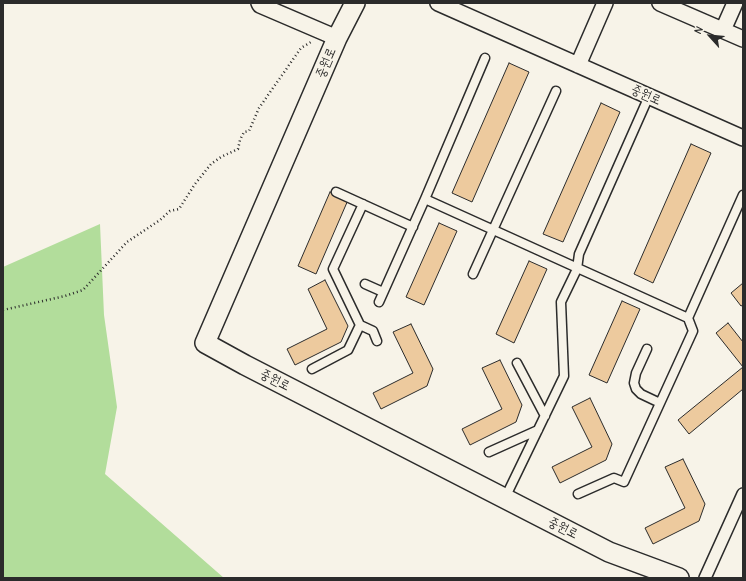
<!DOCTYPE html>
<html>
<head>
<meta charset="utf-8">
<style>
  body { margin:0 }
  #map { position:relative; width:746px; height:581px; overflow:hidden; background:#f7f3e8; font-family:"Comic Neue",sans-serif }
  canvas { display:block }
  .frame { position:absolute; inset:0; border:4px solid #2b2b2b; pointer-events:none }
  .north { position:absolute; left:690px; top:16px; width:40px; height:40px; -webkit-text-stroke:3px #f7f3e8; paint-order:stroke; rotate:297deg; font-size:11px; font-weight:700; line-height:16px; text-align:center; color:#2b2b2b }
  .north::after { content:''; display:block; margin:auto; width:14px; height:18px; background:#2b2b2b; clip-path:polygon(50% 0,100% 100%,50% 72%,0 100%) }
</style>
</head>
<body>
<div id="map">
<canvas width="746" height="581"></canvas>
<div class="frame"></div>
<div class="north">N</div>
</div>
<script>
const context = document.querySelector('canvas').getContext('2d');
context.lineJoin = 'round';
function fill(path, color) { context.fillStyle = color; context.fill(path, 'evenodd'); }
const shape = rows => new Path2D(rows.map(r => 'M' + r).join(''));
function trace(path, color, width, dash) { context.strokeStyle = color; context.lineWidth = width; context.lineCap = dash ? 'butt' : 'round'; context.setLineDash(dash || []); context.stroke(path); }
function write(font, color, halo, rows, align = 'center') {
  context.font = font + ' "Comic Neue","Poor Story",sans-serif'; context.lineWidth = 3.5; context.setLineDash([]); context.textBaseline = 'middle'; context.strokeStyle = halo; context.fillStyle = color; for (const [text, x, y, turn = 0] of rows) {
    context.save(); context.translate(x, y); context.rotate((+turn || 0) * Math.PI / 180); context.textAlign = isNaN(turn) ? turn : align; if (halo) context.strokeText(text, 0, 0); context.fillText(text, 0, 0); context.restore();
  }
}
fill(shape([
  [100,224,104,315,117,407,105,474,224,578,3,578,3,267]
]), '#b2dd9b');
const building = shape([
  [509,63,529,72,472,202,452,193,509,63],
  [601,103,620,112,563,242,543,234,601,103],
  [691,144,711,153,653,283,634,274,691,144],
  [330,192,348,200,316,274,298,266,330,192],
  [439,223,457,231,424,305,406,297,439,223],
  [529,261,547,269,514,343,496,334,529,261],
  [325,280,348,326,341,342,295,365,287,349,327,329,308,289,325,280],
  [743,283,743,305,741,306,731,293,743,283],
  [622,301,640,309,607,383,589,375,622,301],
  [728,323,743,342,743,389,689,434,678,420,743,367,716,333,728,323],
  [411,324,433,369,427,386,381,409,373,393,413,373,393,332,411,324],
  [500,360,522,405,516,422,470,445,462,429,502,409,482,368,500,360],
  [590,398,612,444,606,460,560,483,552,467,592,447,572,407,590,398],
  [683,459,705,504,699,521,653,544,645,528,685,508,665,467,683,459]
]);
fill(building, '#edca9e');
trace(building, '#2b2b2b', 1);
const service = shape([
  [336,192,413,227],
  [425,199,688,318],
  [473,274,556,91],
  [365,284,383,292],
  [379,302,425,199,485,58],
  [360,325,373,331,377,341],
  [647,349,636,373,634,383,636,389,641,394,660,403],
  [517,363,545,416],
  [312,369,348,350,360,325,333,269,363,204],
  [489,452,538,430],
  [578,494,614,478,624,482,693,331,688,318,743,195],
  [505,498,564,376,561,302,577,269,579,254,649,96]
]);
const pedestrian = shape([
  [705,578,743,494]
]);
const minor = shape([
  [259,3,260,5,337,38],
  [438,3,743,138],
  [660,3,743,39],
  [723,30,735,3],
  [578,65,605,3]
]);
const tertiary = shape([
  [355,3,337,38,205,343,245,365,609,552,679,578]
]);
trace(service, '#2b2b2b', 11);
trace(pedestrian, '#2b2b2b', 14);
trace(minor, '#2b2b2b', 18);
trace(tertiary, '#2b2b2b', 22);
trace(shape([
  [3,310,65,296,83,290,127,242,160,220,170,211,179,209,195,184,211,164,221,157,238,149,240,140,244,132,249,131,259,108,301,48,311,42]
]), '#2b2b2b', 2.5, [1, 3]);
trace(service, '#f7f3e8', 8);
trace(pedestrian, '#f7f3e8', 11);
trace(minor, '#f7f3e8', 15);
trace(tertiary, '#f7f3e8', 19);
write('13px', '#2b2b2b', '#f7f3e8', [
  ["중원로",326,63,-67],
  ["중원로",646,95,24],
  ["중원로",275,380,27],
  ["중원로",563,528,27]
]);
</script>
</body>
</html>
